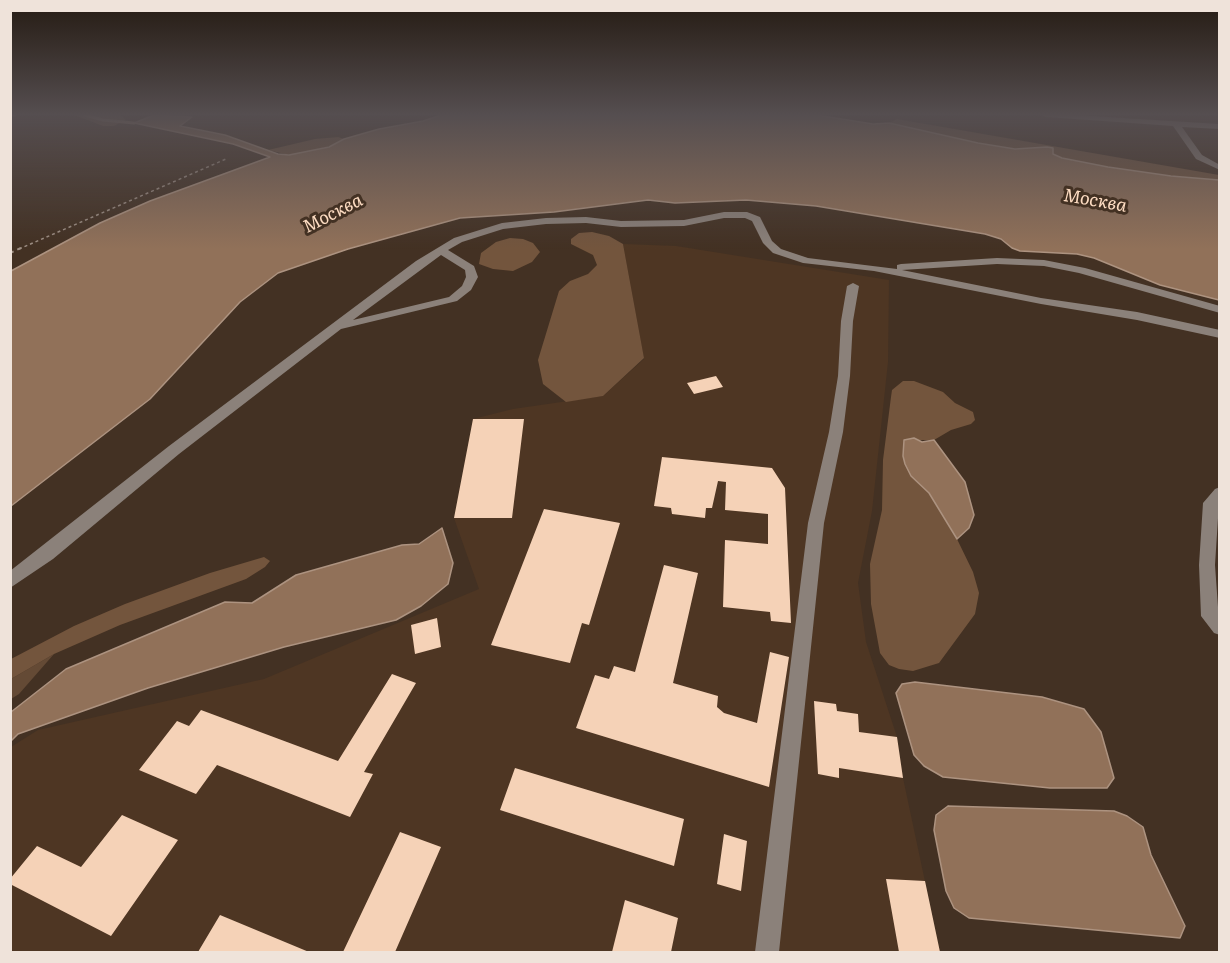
<!DOCTYPE html>
<html>
<head>
<meta charset="utf-8">
<style>
  body { margin:0 }
  #map { position:relative; width:1230px; height:963px; overflow:hidden; background:#433123; font-family:Literata,serif }
  canvas { display:block }
  .frame { position:absolute; inset:0; border:12px solid #efe3da; pointer-events:none }
</style>
</head>
<body>
<div id="map">
<canvas width="1230" height="963"></canvas>
<div class="frame"></div>
</div>
<script>
const context = document.querySelector('canvas').getContext('2d');
context.lineJoin = 'round';
function fill(path, color) { context.fillStyle = color; context.fill(path, 'evenodd'); }
const shape = rows => new Path2D(rows.map(r => 'M' + r).join(''));
function trace(path, color, width, dash) { context.strokeStyle = color; context.lineWidth = width; context.lineCap = dash ? 'butt' : 'round'; context.setLineDash(dash || []); context.stroke(path); }
function write(font, color, halo, rows, align = 'center') {
  context.font = font + ' Literata,serif'; context.lineWidth = 6; context.setLineDash([]); context.textBaseline = 'middle'; context.strokeStyle = halo; context.fillStyle = color; for (const [text, x, y, turn = 0] of rows) {
    context.save(); context.translate(x, y); context.rotate((+turn || 0) * Math.PI / 180); context.textAlign = isNaN(turn) ? turn : align; if (halo) context.strokeText(text, 0, 0); context.fillText(text, 0, 0); context.restore();
  }
}
fill(shape([
  [623,244,676,246,889,280,888,362,872,511,858,583,866,642,897,737,903,778,940,952,11,952,11,747,38,730,264,679,479,589,454,518,473,419,513,409,603,396,644,359]
]), '#4e3623');
fill(shape([
  [54,654,19,694,11,699,11,679]
]), '#644a35');
fill(shape([
  [74,115,120,115,126,120,114,126,103,126],
  [897,119,1219,175,1219,180,1171,176,1108,167,1062,158,1053,154,1053,149,1047,147,1015,149,978,143,889,123],
  [338,137,344,139,339,144,302,153,289,155,268,150,315,139],
  [592,232,609,236,623,244,644,358,603,396,566,402,543,384,538,360,559,291,570,281,588,274,597,265,593,255,571,244,571,239,579,233],
  [510,238,523,239,533,243,540,252,532,262,513,271,493,269,479,264,481,253,496,242],
  [903,381,914,381,943,392,955,403,973,412,975,420,971,424,951,430,934,440,904,440,903,456,911,476,929,493,957,539,973,572,979,593,975,614,939,663,913,671,899,669,889,665,880,653,871,604,870,564,882,510,883,460,891,397,892,390],
  [264,557,270,561,265,567,246,579,120,625,54,654,11,679,11,659,74,626,125,604,210,573]
]), '#73553d');
const water = shape([
  [154,115,192,117,180,126,225,135,278,154,289,155,329,147,344,139,379,129,423,121,441,115,817,115,873,124,889,123,978,143,1015,149,1047,147,1053,148,1053,154,1062,158,1108,167,1171,176,1219,180,1219,300,1160,285,1094,258,1077,254,1020,251,1012,248,1001,239,985,234,816,206,746,200,675,203,648,200,554,212,460,218,348,249,278,273,240,302,150,399,11,506,11,271,100,223,150,201,270,157,233,144,134,123,154,115],
  [914,438,922,442,934,440,965,482,974,515,969,528,957,539,929,493,911,476,905,464,903,456,904,440,914,438],
  [442,528,453,563,448,584,421,606,396,620,284,647,148,688,18,734,11,741,11,712,66,669,225,602,252,603,296,575,402,545,419,544,442,528],
  [915,682,1042,697,1084,709,1101,732,1114,778,1107,788,1050,788,943,777,924,766,914,755,896,693,902,684,915,682],
  [948,806,1114,811,1127,816,1143,827,1151,855,1185,926,1180,938,969,918,954,908,946,891,934,830,936,815,948,806]
]);
fill(water, '#917159');
trace(water, '#ad9380', 1.5);
trace(shape([
  [10,115,15,115],
  [85,115,103,120,134,123]
]), '#ad9380', 3);
fill(shape([
  [716,376,723,387,694,394,687,383],
  [473,419,524,419,512,518,454,518],
  [662,457,772,468,785,488,791,623,771,621,770,612,723,607,725,540,768,544,768,514,725,510,726,482,718,481,712,508,706,508,705,518,672,514,671,508,654,506],
  [544,509,620,523,589,625,582,623,570,663,491,645],
  [664,565,698,573,673,683,718,696,717,707,724,713,757,723,770,652,789,657,769,787,576,728,595,675,609,679,614,666,635,672],
  [437,618,441,647,415,654,411,625],
  [392,674,416,683,364,772,373,774,350,817,217,765,196,794,139,770,177,721,189,726,201,710,338,761],
  [814,701,836,704,837,711,858,714,859,732,897,737,903,778,839,768,839,778,818,774],
  [515,768,684,819,674,866,500,810],
  [122,815,178,840,111,936,10,884,10,879,37,846,81,867],
  [400,832,441,847,395,952,343,952],
  [724,834,747,841,741,891,717,884],
  [886,879,925,881,940,952,899,952],
  [625,900,678,918,671,952,612,952],
  [220,915,309,952,198,952]
]), '#f5d2b7');
trace(shape([
  [19,249,226,159]
]), '#9e8f84', 1.5, [3, 3]);
trace(shape([
  [10,253,23,247]
]), '#9e8f84', 2, [4, 4]);
fill(shape([
  [1042,115,1075,115,1220,124,1220,129,1182,127,1202,155,1220,165,1220,170,1196,159,1173,126,1046,117,1042,115],
  [724,212,747,212,760,217,772,241,781,249,808,258,897,269,897,265,901,264,997,258,1044,260,1085,268,1220,306,1220,313,1079,273,1044,266,997,264,902,270,1041,298,1137,312,1220,330,1220,338,1137,320,1041,304,874,271,803,263,773,253,763,243,752,221,745,218,724,218,684,226,621,227,586,223,546,224,503,229,462,242,448,250,474,266,478,277,471,290,457,301,341,329,179,454,53,559,10,588,10,571,169,446,416,261,454,238,502,223,546,218,586,217,621,221,684,220,724,212],
  [441,255,465,270,466,277,462,286,449,297,353,320,441,255],
  [853,283,859,286,853,321,850,376,843,432,824,523,779,952,755,952,808,523,829,432,838,376,841,321,847,286,853,283],
  [1220,487,1215,565,1220,635,1214,633,1201,616,1199,565,1203,503,1215,489,1220,487]
]), '#8b817a');
const sky = context.createLinearGradient(0, 0, 0, 249);
sky.addColorStop(0, '#251b13');
sky.addColorStop(0.46, '#554e50');
sky.addColorStop(1, '#554e5000');
context.fillStyle = sky;
context.fillRect(0, 0, 1230, 249);
write('italic 18px', '#fddcc2', '#433123', [
  ["Москва",1095,201,10],
  ["Москва",333,214,-27]
]);
</script>
</body>
</html>
